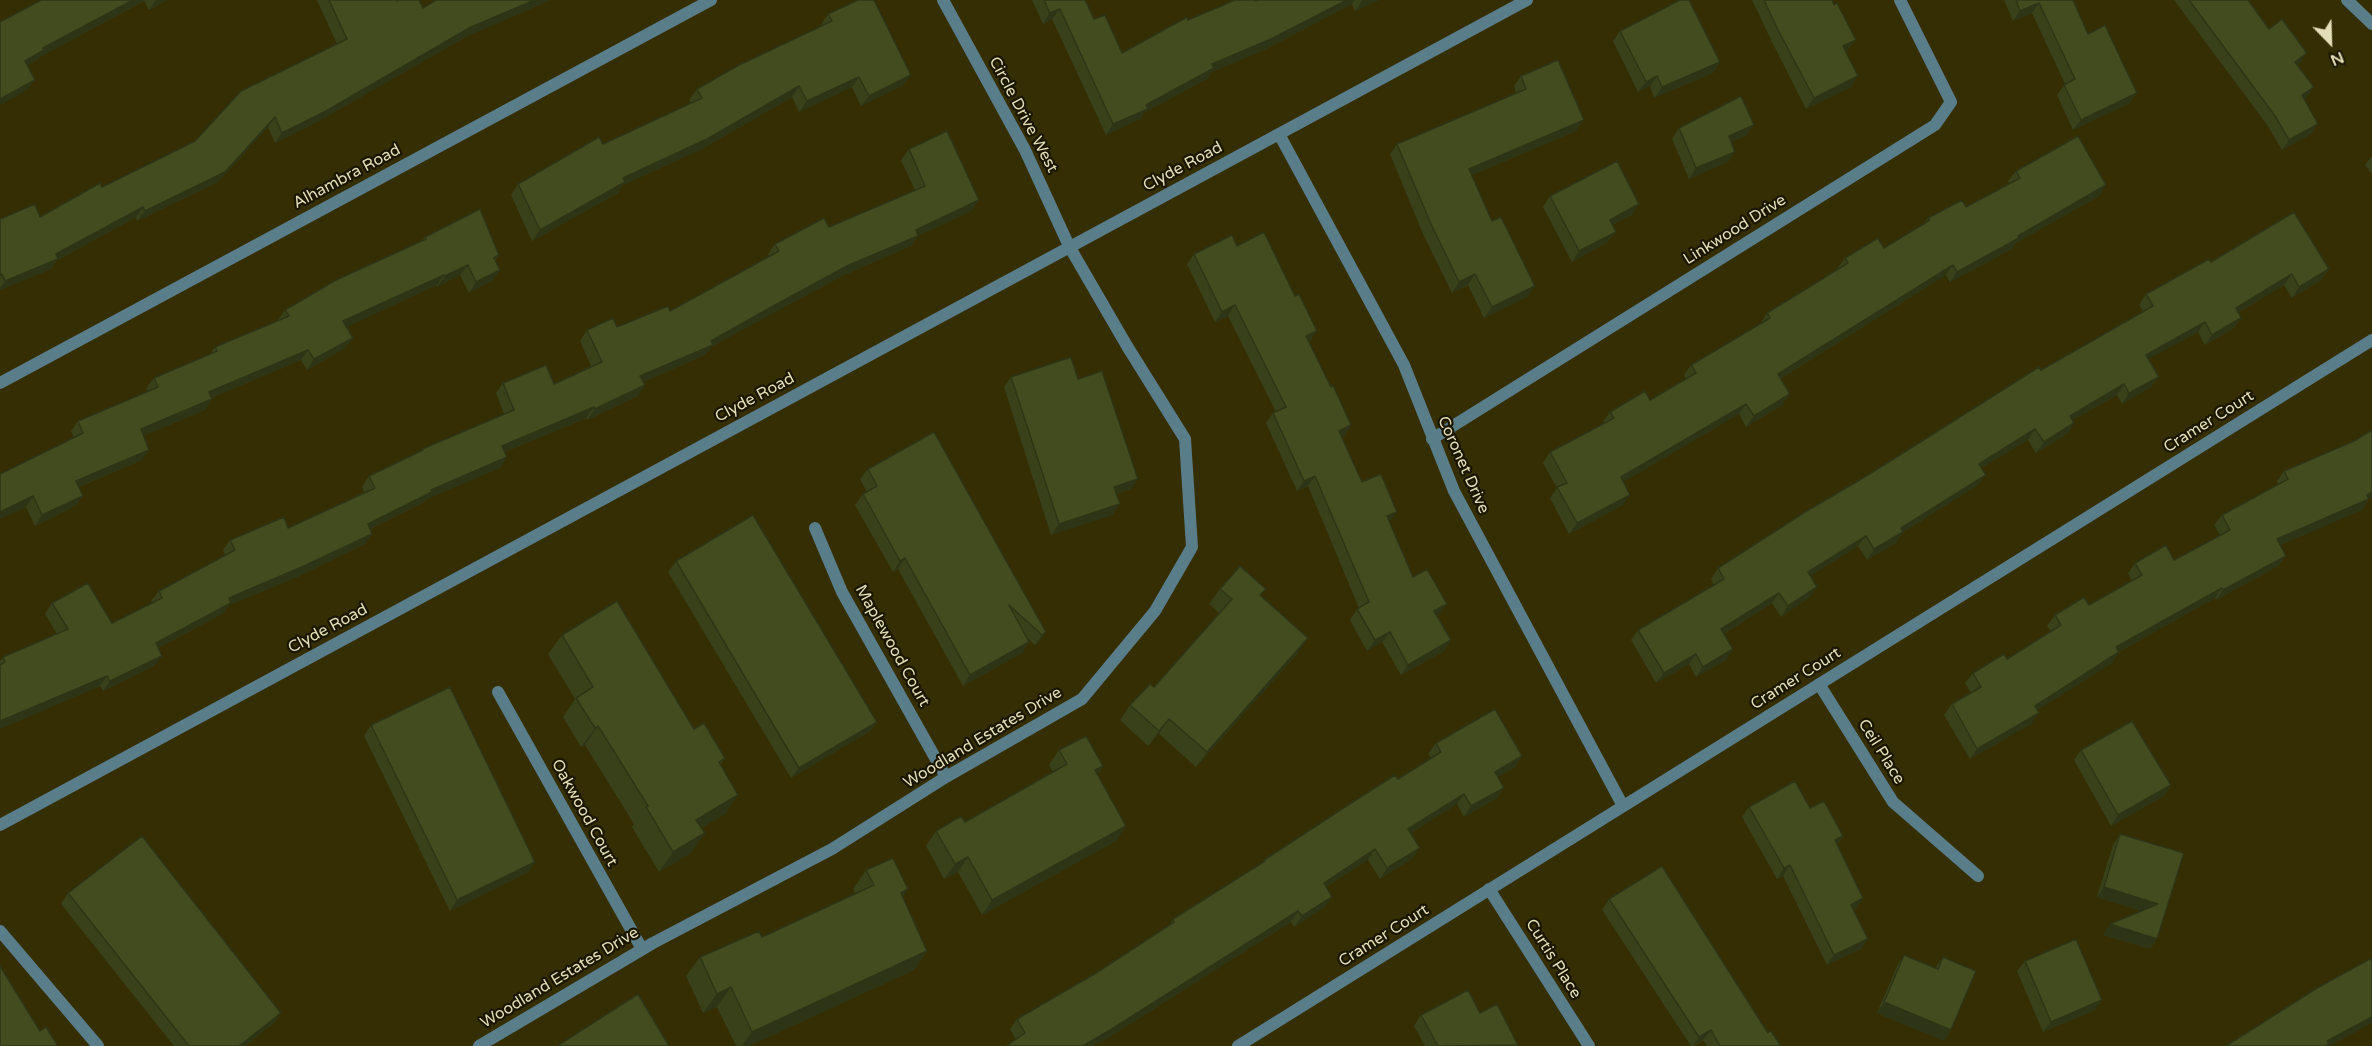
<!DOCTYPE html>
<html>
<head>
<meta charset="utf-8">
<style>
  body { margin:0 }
  #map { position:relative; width:2372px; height:1046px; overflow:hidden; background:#352e03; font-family:"Varela Round",sans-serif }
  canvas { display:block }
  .north { position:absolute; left:2300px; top:12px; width:60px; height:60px; -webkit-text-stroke:4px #1a1601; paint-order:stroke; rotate:157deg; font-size:16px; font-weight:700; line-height:24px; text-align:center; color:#e4deb8 }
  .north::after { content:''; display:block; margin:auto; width:21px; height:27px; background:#e4deb8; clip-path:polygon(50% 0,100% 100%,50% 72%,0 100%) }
</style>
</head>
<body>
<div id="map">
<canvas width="2372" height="1046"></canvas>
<div class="north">N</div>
</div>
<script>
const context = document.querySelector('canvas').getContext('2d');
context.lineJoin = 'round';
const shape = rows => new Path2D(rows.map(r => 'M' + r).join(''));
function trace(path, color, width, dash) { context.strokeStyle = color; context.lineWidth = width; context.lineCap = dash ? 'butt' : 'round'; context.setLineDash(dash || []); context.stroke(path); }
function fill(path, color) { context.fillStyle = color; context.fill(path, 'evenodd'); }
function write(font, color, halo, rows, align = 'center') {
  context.font = font + ' "Varela Round",sans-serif'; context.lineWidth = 4.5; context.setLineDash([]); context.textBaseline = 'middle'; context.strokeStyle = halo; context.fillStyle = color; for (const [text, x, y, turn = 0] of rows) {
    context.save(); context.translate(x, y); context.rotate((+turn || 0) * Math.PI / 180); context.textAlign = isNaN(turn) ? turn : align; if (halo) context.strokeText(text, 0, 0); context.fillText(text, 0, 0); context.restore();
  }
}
trace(shape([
  [2347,0,2372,24],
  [1279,134,1404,365,1454,491,1623,806],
  [0,383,711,0],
  [1432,439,1935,125,1951,102,1900,0],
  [815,528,842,592,946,777],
  [1819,684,1893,802,1978,876],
  [498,692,642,949],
  [0,825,1527,0],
  [1489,889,1589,1046],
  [0,931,98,1046],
  [479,1046,653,943,832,849,946,777,1082,699,1155,611,1192,547,1185,439,1127,346,1069,246,1025,150,943,0],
  [1238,1046,2372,340]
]), '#597d89', 12);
fill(shape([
  [41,0,167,0,149,10,144,1,40,57,37,60,27,66,27,90,0,105],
  [317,0,396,0,397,1,423,8,464,38,319,121,275,143,268,127,218,182,137,221,136,217,56,261,51,269,0,290,0,219,40,217,195,141,337,44],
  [1032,0,1085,0,1094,19,1122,53,1188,20,1258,0,1379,0,1355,11,1352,4,1264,50,1212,72,1207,79,1145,112,1140,119,1106,135,1052,19,1043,24],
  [1752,0,1832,0,1848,50,1846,52,1851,87,1806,109,1771,40],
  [2004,0,2073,0,2088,34,2130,103,2073,130,2057,95,2065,84,2032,13,2013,21],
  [2174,0,2248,0,2269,29,2299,64,2297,65,2314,87,2304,99,2311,134,2282,150,2268,126],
  [828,14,903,85,861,106,852,87,799,112,792,97,702,149,623,185,618,193,532,241,511,195,518,184,691,103,689,100,697,89,822,26,821,25],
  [1620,31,1720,62,1713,73,1654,98,1650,86,1638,92,1613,41],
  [1521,76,1576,131,1472,175,1492,221,1535,286,1527,297,1484,318,1468,285,1452,293,1423,234,1390,154,1397,144,1516,93,1514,86],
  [1679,128,1746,136,1731,142,1735,152,1728,162,1689,179,1672,139],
  [909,149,979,200,971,211,918,236,911,246,842,276,767,316,711,347,705,355,643,382,638,396,587,420,586,418,505,452,507,457,500,468,427,499,424,502,370,529,365,544,297,577,229,605,224,613,158,648,154,666,103,691,100,686,0,729,0,661,3,657,57,634,45,614,52,603,112,623,152,603,151,601,159,591,225,555,223,550,230,540,288,528,365,493,362,487,369,476,420,452,422,449,504,414,496,393,503,383,554,384,591,366,580,341,587,330,617,327,670,311,769,256,768,254,775,244,829,227,915,190,901,160],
  [2372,156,2372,174,2365,165],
  [2016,171,2106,185,2099,196,2016,243,2012,249,1950,282,1946,275,1780,379,1782,405,1746,427,1739,414,1623,482,1623,505,1569,534,1550,498,1557,488,1543,463,1550,452,1604,424,1603,422,1610,412,1650,400,1686,379,1684,375,1691,365,1760,324,1767,313,1838,269,1837,269,1845,258,1884,248,1924,223,1928,218,1966,207,2010,184,2008,181],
  [1550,196,1632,215,1612,225,1608,242,1572,262,1543,207],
  [425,237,499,255,495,261,492,281,469,293,460,275,437,287,437,285,346,327,353,338,345,348,307,370,301,360,211,398,205,410,143,436,142,460,79,487,83,496,75,506,35,526,26,507,0,519,0,474,74,438,71,431,78,421,148,391,146,388,154,378,210,354,215,347,278,320,285,310,422,240],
  [1237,246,1310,341,1309,342,1331,387,1351,425,1344,436,1342,437,1362,482,1390,522,1413,577,1439,615,1437,616,1451,640,1444,651,1401,675,1382,642,1367,651,1350,620,1357,609,1359,608,1308,486,1297,491,1266,423,1273,413,1276,412,1228,316,1215,322,1187,264,1194,254],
  [2211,262,2329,269,2321,280,2292,298,2284,285,2238,313,2241,318,2234,328,2205,345,2198,332,2148,359,2159,377,2151,387,2122,404,2117,395,2073,420,2074,423,2067,434,2036,453,2028,440,1981,468,1978,485,1902,533,1896,543,1867,560,1858,546,1810,576,1810,597,1781,617,1772,603,1724,634,1726,660,1696,677,1689,664,1656,683,1631,640,1638,630,1714,585,1711,579,1718,568,1868,475,2041,370,2143,311,2139,305,2146,294],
  [1011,377,1078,379,1131,489,1116,494,1120,504,1112,515,1051,535,1004,387],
  [2372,430,2372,497,2369,499,2362,510,2280,545,2286,556,2278,566,2216,600,2215,598,2119,652,2112,663,2037,710,2031,724,1970,759,1944,715,1952,704,1971,693,1965,683,1973,673,2007,659,2051,631,2047,626,2055,615,2089,605,2132,581,2128,573,2135,563,2174,560,2220,535,2214,525,2222,515,2278,484,2277,481,2284,471,2354,441],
  [868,469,1046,632,1038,643,1035,645,1027,638,1022,653,963,686,898,569,893,572,855,505,863,494,867,492,860,479],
  [676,561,877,722,869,732,791,778,668,572],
  [1220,589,1261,596,1298,653,1196,767,1159,734,1148,746,1120,720,1130,705,1154,687,1219,613,1209,604],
  [562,635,694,729,725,758,720,765,738,795,725,814,701,828,691,853,659,872,632,827,634,824,585,745,581,747,563,717,575,699,548,654],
  [371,725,535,862,528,872,450,911,364,736],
  [1436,743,1522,756,1515,767,1498,777,1504,788,1497,798,1464,817,1457,804,1411,833,1413,858,1380,879,1368,860,1326,887,1325,907,1294,927,1291,922,1108,1038,1016,1040,1010,1029,1017,1019,1096,973,1169,926,1173,919,1261,864,1264,860,1431,758,1428,754],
  [1059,750,1103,766,1098,774,1116,841,982,915,958,872,944,879,926,846,936,831,965,822,1053,772,1049,765],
  [2081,750,2171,785,2164,796,2111,826,2074,760],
  [1749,807,1810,808,1843,836,1837,845,1856,909,1854,910,1861,949,1827,965,1783,876,1777,879,1742,817],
  [2120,834,2157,939,2150,949,2103,935,2110,924,2141,911,2097,897,2113,845],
  [866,870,903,897,927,951,914,970,749,1046,736,1046,717,1007,703,1013,686,976,700,957,762,937,855,893,853,889],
  [68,893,281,1013,274,1023,245,1046,174,1046,61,904],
  [1609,899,1768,1033,1781,1046,1707,1046,1703,1040,1695,1046,1691,1046,1602,910],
  [1904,955,1935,968,1943,957,1951,1030,1944,1041,1877,1013,1897,966],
  [2025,961,2095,1010,2043,1032,2017,971],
  [1480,1013,1518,1046,1425,1046,1414,1026,1421,1015]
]), '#39411b');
fill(shape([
  [133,0,145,0,40,57,37,60,17,72,25,61,43,48],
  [156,0,167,0,149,10],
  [535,0,551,0,464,38,319,121,275,143,282,133,471,27],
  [1347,0,1355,0,1352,4,1264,50,1212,72,1207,79,1145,112,1140,119,1106,135,1113,124,1212,64],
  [1363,0,1379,0,1355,11,1362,1],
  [2039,3,2032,13,2013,21,2020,11],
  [1060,9,1052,19,1043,24,1050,13],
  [1856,40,1848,50,1836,57,1843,46],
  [2307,53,2299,64,2288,72,2295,62],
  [1720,62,1713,73,1654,98,1662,87],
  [911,75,903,85,861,106,869,96],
  [1657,76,1650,86,1638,92,1646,82],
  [1858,76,1851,87,1806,109,1814,98],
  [859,77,852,87,799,112,807,101],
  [35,80,27,90,0,105,0,99],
  [799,86,792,97,702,149,623,185,618,193,532,241,540,230,623,178],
  [2314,87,2306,98,2295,106,2302,95],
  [2137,93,2130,103,2073,130,2081,120],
  [275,117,268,127,218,182,137,221,145,211],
  [1584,120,1576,131,1462,179,1469,169],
  [2318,124,2311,134,2282,150,2289,140],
  [1754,125,1746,136,1721,146,1729,136],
  [1735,152,1728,162,1689,179,1696,168],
  [2106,185,2099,196,2016,243,2012,249,1950,282,1957,272],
  [979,200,971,211,918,236,911,246,842,276,711,347,705,355,633,386,640,376,711,341,775,305,916,230],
  [1639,204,1632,215,1602,230,1610,220],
  [143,207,136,217,56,261,51,269,0,290,0,288,5,281,56,254],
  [1616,232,1608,242,1572,262,1579,251],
  [468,265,460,275,437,287,445,276],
  [1953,265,1946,275,1770,385,1778,374],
  [2329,269,2321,280,2292,298,2299,287],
  [500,270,492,281,469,293,476,282],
  [1475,274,1468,285,1452,293,1459,282],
  [2292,274,2284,285,2229,318,2236,308],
  [444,275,437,285,336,332,343,321],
  [1535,286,1527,297,1484,318,1492,307],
  [1235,305,1228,316,1215,322,1222,312],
  [2241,318,2234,328,2205,345,2212,335],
  [2205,322,2198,332,2138,365,2146,355],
  [1317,331,1310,341,1299,347,1306,336],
  [353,338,345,348,307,370,314,359],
  [308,350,301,360,201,402,209,392],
  [2159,377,2151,387,2122,404,2129,393],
  [2124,384,2117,395,2062,426,2070,416],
  [645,385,638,396,587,420,595,409],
  [1790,394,1782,405,1746,427,1754,416],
  [212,399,205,410,133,440,141,429],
  [1746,404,1739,414,1613,488,1621,477],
  [594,407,586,418,495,456,502,446],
  [2074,423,2067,434,2036,453,2044,442],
  [1351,425,1344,436,1332,441,1339,431],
  [2035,429,2028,440,1971,474,1979,464],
  [149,450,142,460,68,491,76,481],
  [507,457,500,468,427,499,424,502,360,534,368,524,431,490],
  [1986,475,1978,485,1902,533,1896,543,1867,560,1874,549,1901,528],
  [1315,476,1308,486,1297,491,1304,481],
  [1138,479,1131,489,1107,497,1114,487],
  [2372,492,2372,497,2368,500,2369,499,2362,510,2270,550,2277,539],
  [1630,495,1623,505,1569,534,1577,523],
  [33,496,26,507,0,519,0,512],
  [83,496,75,506,35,526,42,515],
  [1120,504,1112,515,1051,535,1059,524],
  [1397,512,1389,522,1387,516],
  [372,534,365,544,297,577,229,605,224,613,148,653,156,643,229,598],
  [1866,536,1858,546,1800,583,1808,572],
  [2286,556,2278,566,2216,600,2223,590],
  [905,558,898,569,893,572,900,561],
  [1817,587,1810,597,1781,617,1788,606],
  [2222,588,2215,598,2108,658,2116,647],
  [1779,593,1772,603,1714,640,1721,629],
  [1447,604,1439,615,1427,621,1434,611],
  [1046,632,1038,643,1035,645,1042,635],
  [1390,632,1382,642,1367,651,1375,640],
  [1308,638,1298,653,1196,767,1207,752],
  [1451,640,1444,651,1401,675,1408,665],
  [1029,642,1022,653,963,686,970,675],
  [1733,649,1726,660,1696,677,1703,667],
  [2119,652,2112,663,2027,717,2035,706],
  [1696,654,1689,664,1656,683,1664,673],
  [162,656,154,666,103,691,110,681],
  [107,676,100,686,0,729,0,721],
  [2039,713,2031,724,1970,759,1977,749],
  [1169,719,1159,734,1148,746,1159,731],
  [877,722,869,732,791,778,799,768],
  [598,726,585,745,581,747,595,728],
  [1522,756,1515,767,1488,783,1495,772],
  [1103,766,1092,781,1095,770],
  [2171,785,2164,796,2111,826,2118,815],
  [1504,788,1497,798,1464,817,1471,806],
  [1464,794,1457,804,1401,839,1408,829],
  [738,795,725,814,683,839,696,820],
  [1126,826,1116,841,982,915,992,900],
  [705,833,691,853,659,872,673,852],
  [1843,836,1836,846,1835,840],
  [1420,848,1413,858,1380,879,1387,868],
  [1375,849,1368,860,1316,893,1324,883],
  [968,857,958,872,944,879,955,864],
  [535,862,528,872,450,911,457,900],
  [1790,865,1783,876,1777,879,1784,868],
  [2104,887,2158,904,2151,914,2097,897],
  [908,889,895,909,901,893],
  [1332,897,1325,907,1294,927,1302,916],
  [1863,898,1856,909,1844,915,1851,905],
  [1298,911,1291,922,1108,1038,1093,1046,1083,1046],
  [2110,924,2157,939,2150,949,2103,935],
  [1868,939,1861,949,1827,965,1834,955],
  [927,951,914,970,749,1046,742,1046,752,1032],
  [731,987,717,1007,703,1013,717,994],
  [2102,1000,2095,1010,2043,1032,2051,1022],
  [1884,1002,1951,1030,1944,1041,1877,1013],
  [281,1013,274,1023,245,1046,239,1046],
  [2372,1017,2372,1023,2330,1046,2324,1046,2327,1041],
  [1711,1030,1703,1040,1693,1046,1699,1037]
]), '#2e3516');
const building = shape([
  [41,0,133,0,43,48,44,50,25,61,35,80,0,99,0,22,41,0],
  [329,0,396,0,397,1,399,0,419,0,423,8,436,0,535,0,471,27,326,111,282,133,275,117,225,172,145,211,143,207,56,254,58,259,5,281,2,274,0,276,0,219,35,204,40,217,100,183,102,187,195,141,241,91,347,39,329,0],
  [858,0,874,0,911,75,869,96,859,77,807,101,799,86,709,138,623,178,625,182,540,230,518,184,599,137,603,144,702,98,697,89,737,66,832,21,828,14,858,0],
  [1044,0,1085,0,1094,19,1105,15,1122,53,1187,17,1188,20,1235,0,1255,0,1255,1,1258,0,1347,0,1271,39,1212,64,1214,68,1146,105,1148,109,1113,124,1060,9,1050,13,1044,0],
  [1680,0,1689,0,1720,62,1662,87,1657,76,1646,82,1620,31,1680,0],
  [1764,0,1832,0,1834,5,1837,3,1856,40,1843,46,1858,76,1814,98,1778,30,1764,0],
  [2016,0,2073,0,2088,34,2105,25,2137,93,2081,120,2064,85,2075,79,2039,3,2020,11,2016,0],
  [2189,0,2248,0,2269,29,2282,19,2307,53,2295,62,2314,87,2302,95,2318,124,2289,140,2275,116,2189,0],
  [1558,60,1584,120,1469,169,1492,221,1501,217,1535,286,1492,307,1475,274,1459,282,1431,224,1397,144,1526,89,1521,76,1558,60],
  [1741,96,1754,125,1729,136,1735,152,1696,168,1679,128,1741,96],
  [947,131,979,200,916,230,918,236,849,265,775,305,711,341,713,345,640,376,645,385,595,409,594,407,502,446,507,457,431,490,432,492,368,524,372,534,304,566,229,598,231,603,156,643,162,656,110,681,107,676,0,721,0,665,5,662,3,657,68,629,52,603,88,583,112,623,162,598,159,591,235,550,230,540,284,517,288,528,375,488,369,476,423,450,422,449,514,410,503,383,546,365,554,384,602,362,587,330,613,318,617,327,668,306,670,311,779,251,775,244,824,218,829,227,925,186,909,149,947,131],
  [2078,136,2106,185,2018,236,2019,238,1957,272,1953,265,1778,374,1790,394,1754,416,1746,404,1621,477,1630,495,1577,523,1557,487,1567,483,1550,452,1614,418,1610,412,1645,391,1650,400,1696,373,1691,365,1770,318,1767,313,1848,263,1845,258,1878,238,1884,248,1930,220,1928,218,1962,200,1966,207,2020,178,2016,171,2078,136],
  [1617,161,1639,204,1610,220,1616,232,1579,251,1550,196,1617,161],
  [480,209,499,255,494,258,500,270,476,282,468,265,445,276,444,275,343,321,353,338,314,359,308,350,209,392,212,399,141,429,149,450,76,481,83,496,42,515,33,496,0,512,0,474,83,433,78,421,158,387,154,378,217,351,215,347,289,316,285,310,336,280,426,239,425,237,480,209],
  [2294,212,2329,269,2299,287,2292,274,2236,308,2241,318,2212,335,2205,322,2146,355,2159,377,2129,393,2124,384,2070,416,2074,423,2044,442,2035,429,1979,464,1986,475,1901,528,1903,532,1874,549,1866,536,1808,572,1817,587,1788,606,1779,593,1721,629,1733,649,1703,667,1696,654,1664,673,1638,630,1724,579,1718,568,1805,512,1868,475,2039,367,2041,370,2153,306,2146,294,2209,259,2211,262,2294,212],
  [1264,232,1295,296,1299,294,1317,331,1306,336,1331,387,1333,385,1351,425,1339,431,1362,482,1381,474,1397,512,1387,516,1413,577,1427,569,1447,604,1434,611,1451,640,1408,665,1390,632,1375,640,1357,609,1369,602,1315,476,1304,481,1273,413,1286,407,1235,305,1222,312,1194,254,1232,235,1237,246,1264,232],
  [1071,357,1078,379,1102,371,1138,479,1114,487,1120,504,1059,524,1011,377,1071,357],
  [2372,430,2372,492,2367,495,2369,499,2277,539,2286,556,2223,590,2222,588,2116,647,2119,652,2035,706,2039,713,1977,749,1952,704,1981,687,1973,673,2004,654,2007,659,2061,625,2055,615,2084,597,2089,605,2142,575,2135,563,2166,545,2174,560,2230,530,2222,515,2288,479,2284,471,2354,441,2372,430],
  [934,432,1046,632,1042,635,1009,605,1029,642,970,675,905,558,900,561,863,494,877,486,868,469,934,432],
  [753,515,877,722,799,768,676,561,753,515],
  [1240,566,1266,589,1260,595,1308,638,1207,752,1169,719,1159,731,1130,705,1150,684,1154,687,1232,599,1220,589,1240,566],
  [617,601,694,729,704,723,725,758,719,762,738,795,696,820,705,833,673,852,646,807,648,806,598,726,595,728,576,698,593,687,562,635,617,601],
  [450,687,535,862,457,900,371,725,450,687],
  [1495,709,1522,756,1495,772,1504,788,1471,806,1464,794,1408,829,1420,848,1387,868,1375,849,1324,883,1332,897,1302,916,1298,911,1115,1027,1083,1046,1006,1046,1025,1033,1017,1019,1096,973,1174,922,1173,919,1265,861,1264,860,1348,805,1395,775,1398,779,1441,752,1436,743,1495,709],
  [2132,721,2171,785,2118,815,2081,750,2132,721],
  [1086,736,1103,766,1095,770,1126,826,992,900,968,857,955,864,936,831,961,816,965,822,1067,764,1059,750,1086,736],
  [1795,781,1810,808,1824,801,1843,836,1835,840,1863,898,1851,905,1868,939,1834,955,1790,865,1784,868,1749,807,1795,781],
  [2120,834,2184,853,2157,939,2110,924,2158,904,2104,887,2120,834],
  [142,836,281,1013,239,1046,189,1046,68,893,142,836],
  [893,858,908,889,901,893,927,951,752,1032,731,987,717,994,700,957,759,931,762,937,874,885,866,870,893,858],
  [1662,866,1768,1033,1771,1031,1781,1046,1720,1046,1711,1030,1699,1037,1609,899,1662,866],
  [2076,939,2102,1000,2051,1022,2025,961,2076,939],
  [1904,955,1938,969,1943,957,1976,971,1951,1030,1884,1002,1904,955],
  [2372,958,2372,1017,2327,1041,2329,1044,2325,1046,2226,1046,2317,988,2372,958],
  [0,966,40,1031,46,1027,58,1046,0,1046,0,966],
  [1468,990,1480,1013,1497,1004,1518,1045,1438,1046,1421,1015,1468,990],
  [638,994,669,1046,557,1046,638,994]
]);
fill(building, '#424c1f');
trace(building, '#2e3516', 1.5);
write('16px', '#e4deb8', '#1a1601', [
  ["Circle Drive West",1023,115,62],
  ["Clyde Road",1183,167,-28],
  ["Alhambra Road",347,177,-28],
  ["Linkwood Drive",1735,230,-32],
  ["Clyde Road",755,398,-28],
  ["Cramer Court",2209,422,-32],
  ["Coronet Drive",1463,465,66],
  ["Clyde Road",328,629,-28],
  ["Maplewood Court",892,646,61],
  ["Cramer Court",1796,679,-32],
  ["Woodland Estates Drive",983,738,-31],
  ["Ceil Place",1881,752,58],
  ["Oakwood Court",584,813,61],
  ["Cramer Court",1384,936,-32],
  ["Curtis Place",1553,959,58],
  ["Woodland Estates Drive",560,978,-31]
]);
</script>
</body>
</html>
